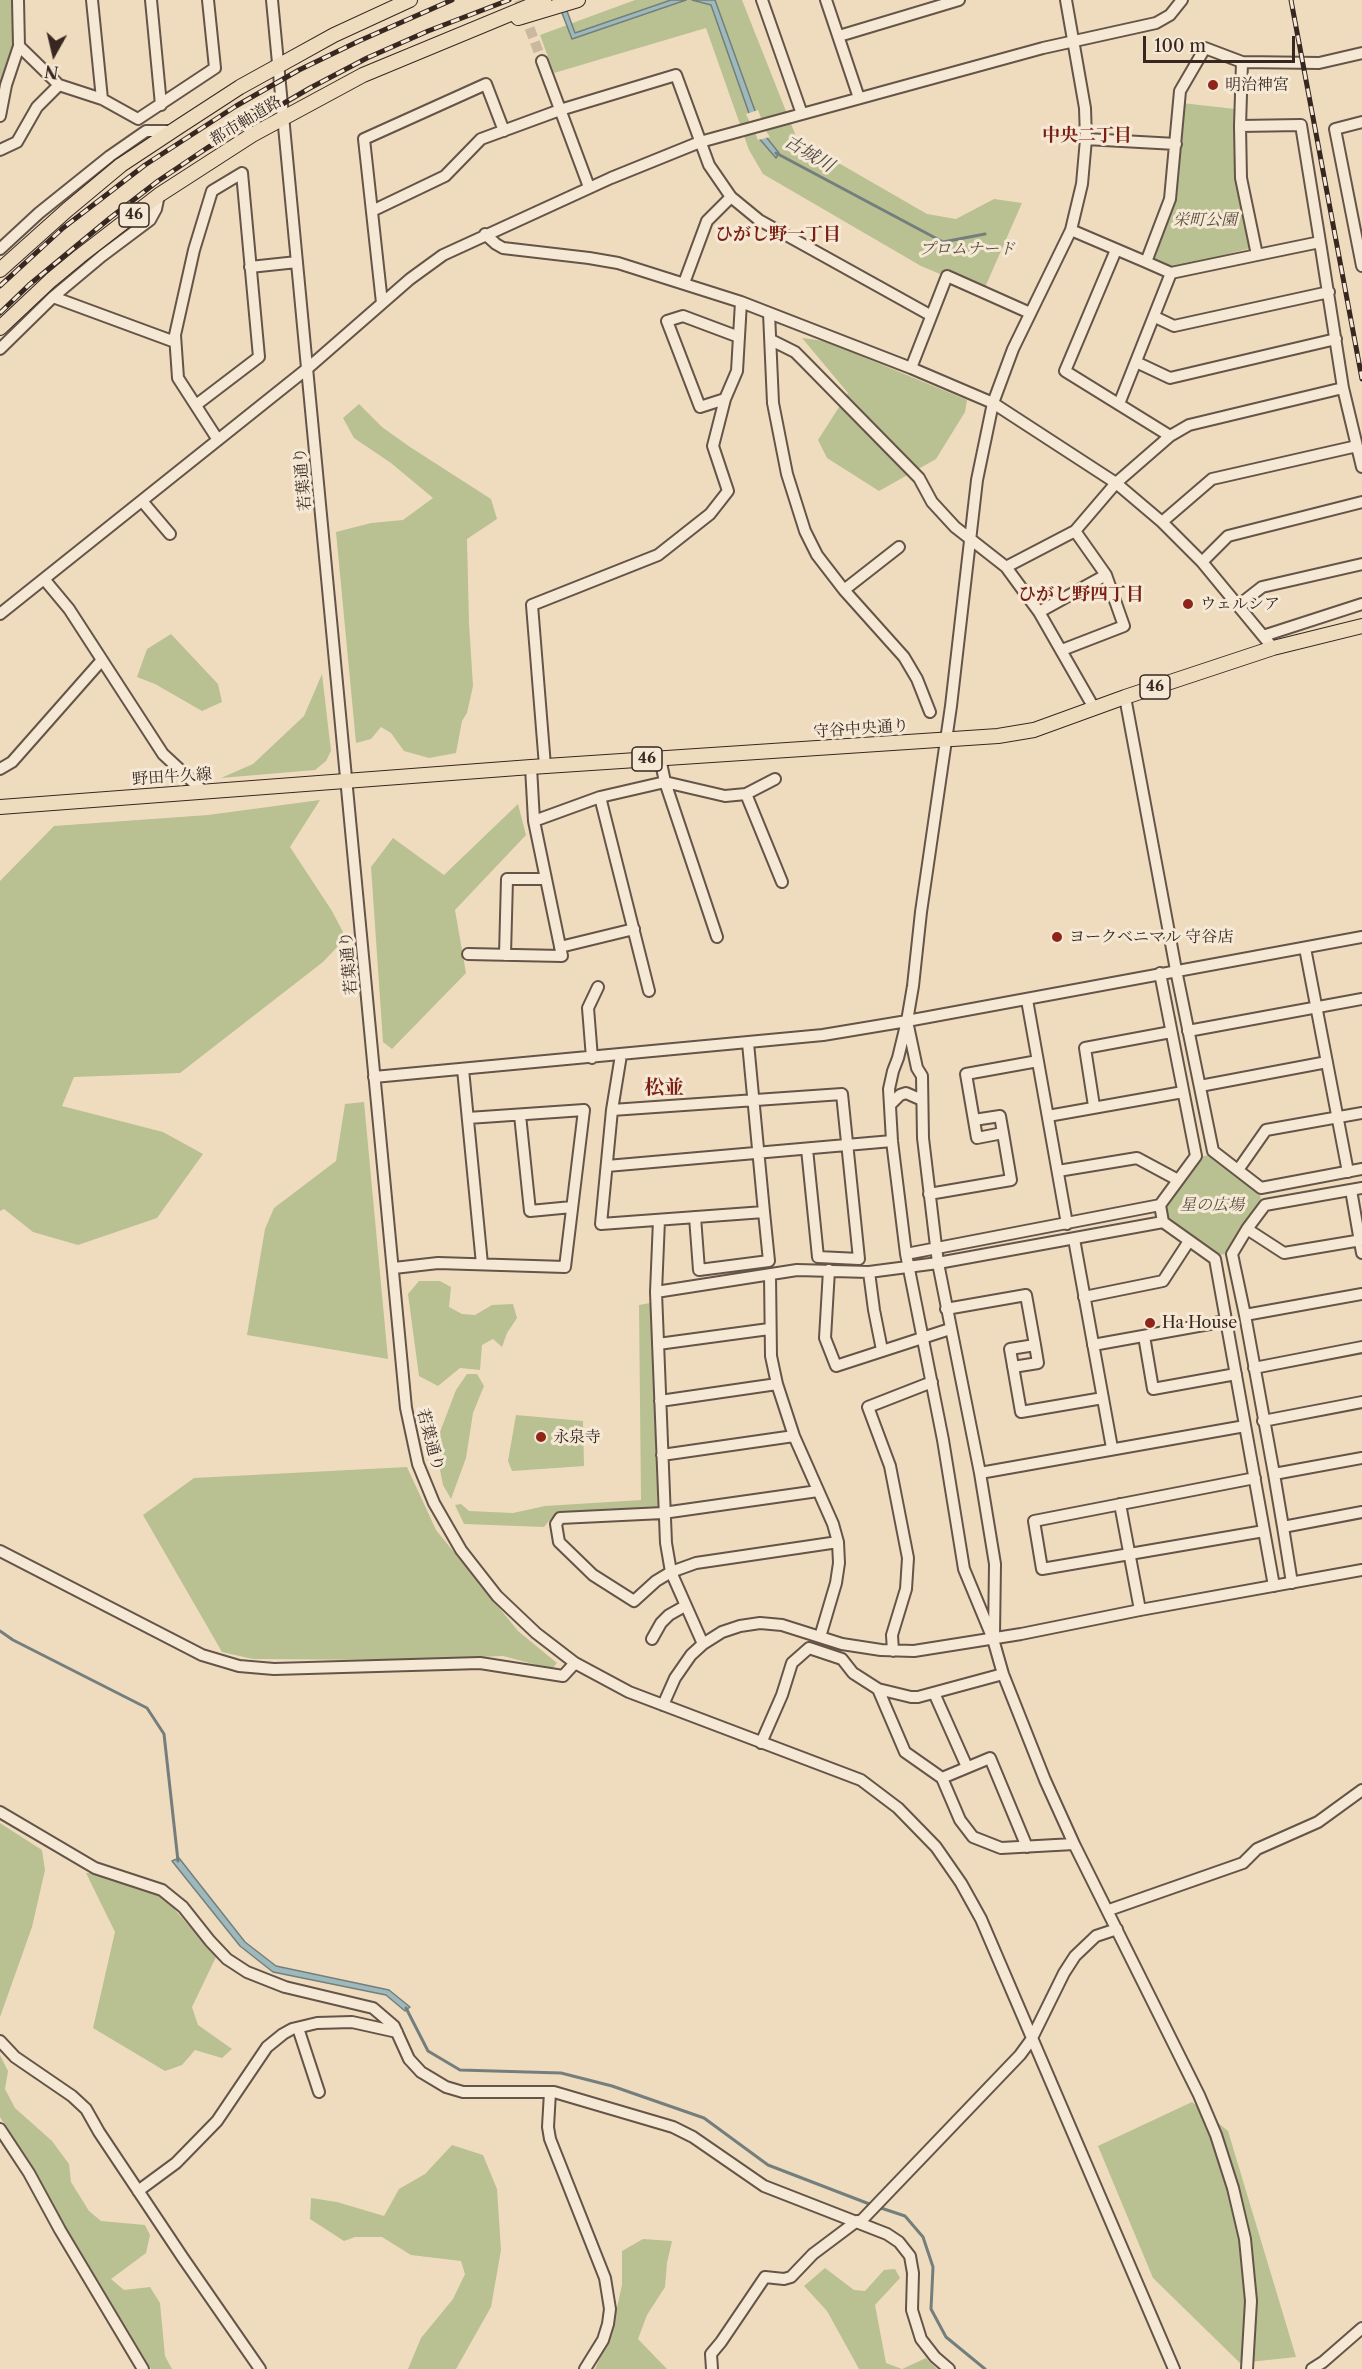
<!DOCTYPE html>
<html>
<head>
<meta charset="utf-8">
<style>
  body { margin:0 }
  #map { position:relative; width:1362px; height:2369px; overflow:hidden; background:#efdcbf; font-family:"Libre Caslon Text",serif }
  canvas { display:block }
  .north { position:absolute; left:24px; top:24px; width:60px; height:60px; -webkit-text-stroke:4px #f5e8d5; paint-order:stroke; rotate:188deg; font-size:16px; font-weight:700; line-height:24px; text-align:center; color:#372720 }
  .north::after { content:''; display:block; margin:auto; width:21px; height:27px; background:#372720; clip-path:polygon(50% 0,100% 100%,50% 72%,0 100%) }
  .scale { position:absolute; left:1143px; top:36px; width:152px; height:27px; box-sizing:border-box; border:3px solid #372720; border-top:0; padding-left:8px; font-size:18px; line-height:21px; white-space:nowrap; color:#372720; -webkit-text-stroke:4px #f5e8d5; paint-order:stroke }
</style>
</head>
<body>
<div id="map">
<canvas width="1362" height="2369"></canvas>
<div class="north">N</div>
<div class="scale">100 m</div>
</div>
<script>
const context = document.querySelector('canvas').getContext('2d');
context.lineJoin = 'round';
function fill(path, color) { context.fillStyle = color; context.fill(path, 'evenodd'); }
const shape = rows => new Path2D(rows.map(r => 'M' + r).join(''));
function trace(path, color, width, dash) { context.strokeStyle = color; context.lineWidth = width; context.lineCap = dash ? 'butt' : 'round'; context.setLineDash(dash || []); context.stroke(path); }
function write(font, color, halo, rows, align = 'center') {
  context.font = font + ' "Libre Caslon Text","Noto Serif JP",serif'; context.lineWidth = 6; context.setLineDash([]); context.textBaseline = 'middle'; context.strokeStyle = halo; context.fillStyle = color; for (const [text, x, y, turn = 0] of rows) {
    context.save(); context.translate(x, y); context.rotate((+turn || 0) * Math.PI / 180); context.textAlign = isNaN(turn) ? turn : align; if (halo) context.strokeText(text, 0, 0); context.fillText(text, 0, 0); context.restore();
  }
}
fill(shape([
  [0,0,14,0,14,49,0,98],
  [635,0,742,0,797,139,927,214,956,219,994,199,1022,203,983,292,921,266,763,174,749,150,706,28,554,73,540,35],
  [1182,103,1235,109,1236,181,1251,248,1175,268,1150,257,1172,199],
  [802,338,825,341,967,400,965,412,936,459,879,491,827,458,818,440,848,393],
  [359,404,382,427,410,447,491,499,497,519,467,539,469,623,473,686,467,713,462,721,456,753,429,758,404,751,391,733,381,727,371,739,356,743,336,532,371,523,403,520,433,498,391,463,354,438,343,418],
  [171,634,218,684,222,702,202,711,155,684,137,677,147,649],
  [322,674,331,751,326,761,315,770,221,778,253,764,304,716],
  [320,800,290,847,332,911,343,932,339,945,323,962,180,1073,74,1077,62,1106,163,1132,203,1154,157,1218,78,1245,33,1232,4,1209,0,1211,0,881,54,826,208,815],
  [518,804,526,835,455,910,466,973,392,1049,383,1042,371,867,393,838,444,875],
  [364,1102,388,1359,247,1335,265,1229,274,1208,336,1161,345,1104],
  [1209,1155,1260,1191,1261,1202,1228,1254,1216,1255,1166,1220,1164,1205,1200,1157],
  [419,1281,440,1281,451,1287,449,1307,462,1314,475,1315,492,1305,513,1304,517,1318,507,1333,502,1347,493,1339,482,1345,480,1370,460,1368,438,1386,419,1376,408,1294],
  [650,1303,658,1511,554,1515,544,1527,464,1524,455,1505,461,1504,469,1511,513,1513,545,1506,641,1500,639,1305],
  [467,1374,477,1374,484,1386,473,1413,466,1458,451,1499,443,1485,435,1445,456,1390],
  [516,1415,583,1421,584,1466,512,1471,508,1461],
  [407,1467,436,1530,518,1631,557,1663,552,1669,503,1656,404,1660,253,1659,222,1652,143,1515,194,1478],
  [0,1823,42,1850,45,1870,32,1927,0,2017],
  [86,1873,97,1873,164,1897,216,1957,192,2007,198,2025,232,2049,222,2058,195,2050,182,2065,165,2071,93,2028,115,1932],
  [0,2055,8,2071,5,2089,15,2108,52,2141,69,2164,71,2182,89,2211,101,2221,145,2225,150,2235,146,2253,111,2279,124,2290,150,2287,160,2303,165,2356,172,2369,151,2369,0,2117],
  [1192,2102,1228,2131,1296,2357,1240,2363,1153,2278,1098,2146],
  [452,2145,483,2155,497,2189,501,2250,491,2307,456,2369,408,2369,421,2338,453,2299,465,2274,461,2261,411,2255,382,2237,355,2237,344,2241,310,2219,311,2198,337,2202,384,2216,399,2189,425,2174],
  [643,2239,672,2241,667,2263,665,2287,647,2315,638,2339,667,2369,595,2369,612,2330,622,2285,622,2251],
  [825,2268,854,2290,865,2291,884,2270,895,2269,900,2278,875,2305,886,2363,902,2369,926,2358,937,2369,859,2369,827,2311,804,2286]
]), '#b9c092');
const water = shape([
  [557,0,563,0,575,33,671,0,686,0,572,39,557,0],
  [692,0,715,0,763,133,779,153,776,158,757,136,711,5,692,0],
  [179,1858,245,1942,276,1966,389,1990,410,2007,405,2011,386,1995,273,1972,240,1946,172,1861,179,1858]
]);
fill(water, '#9db9bb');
trace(water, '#747f7d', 1.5);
fill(shape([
  [758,110,766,131,770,137,758,140,746,114]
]), '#efdcbf');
trace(shape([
  [776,153,943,242,985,234],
  [0,1631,13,1640,147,1708,164,1734,178,1861],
  [406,2008,428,2051,460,2070,561,2073,612,2086,704,2118,768,2165,872,2205],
  [878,2207,905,2216,923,2237,933,2267,931,2309,946,2337,985,2369]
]), '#747f7d', 3);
trace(shape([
  [519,0,542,61]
]), '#cab89f', 10, [10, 5]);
const minor = shape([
  [18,0,19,46,59,85,102,99,138,119,215,68,208,0],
  [92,0,102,99],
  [151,0,161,105],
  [272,0,406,1408,418,1464,434,1503,461,1550,497,1596,536,1633,575,1663,629,1692,861,1780,898,1808,936,1847,961,1883,981,1919,1174,2369],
  [762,0,802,114],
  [826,0,859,98],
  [1066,0,1085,108,1086,139,1082,184,1071,230,1013,349,993,403,977,480,951,706,921,912,913,986,907,1021,898,1058,893,1071,889,1089,892,1141,906,1254,943,1440,964,1569,993,1639,1003,1674,1045,1780,1074,1844,1199,2095,1216,2135,1233,2188,1245,2239,1251,2301,1247,2369],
  [839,36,959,0],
  [1362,53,1319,63,1242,62,1240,126,1241,178,1257,255,1320,242,1343,388,1362,467],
  [542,61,589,187],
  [1242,62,1205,48,1180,91,1170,199,1146,262,1171,273,1257,255],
  [0,116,6,85,19,46],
  [1362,122,1335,129,1362,266],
  [1240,126,1301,125,1320,242],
  [1086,139,1176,144],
  [0,150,17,142,37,107,59,85],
  [372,211,445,176,481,139,560,110,676,75,709,165,731,197,759,220,930,315],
  [1071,230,1146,262],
  [485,234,496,244,503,248,589,258,618,263,741,302,911,368,993,403,1116,483,1162,522,1202,562,1273,648],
  [0,249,39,213,110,156,146,131,173,131],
  [1116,250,1065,371,1170,436],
  [250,267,297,262],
  [684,283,707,221,731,197],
  [53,297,175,342],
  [382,303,364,139,486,84,504,131],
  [769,313,773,403,787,474,805,531,817,555,844,590,904,657,917,679,930,712],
  [1155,317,1174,326,1329,292],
  [771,340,795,352,804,361,919,478,932,502,955,527,1006,567,1039,612,1094,708],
  [0,349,53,297,102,256,150,220,156,209,159,195],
  [1136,362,1170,378,1336,339],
  [911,368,947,276,1030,313],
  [725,399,700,407,667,321,683,316,739,337],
  [1119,404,1171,273],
  [196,405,259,357,242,173,212,191,194,250,175,335,178,378,218,440],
  [142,501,170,534],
  [1162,522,1212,479,1357,446],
  [1202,562,1228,536,1362,502],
  [1006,567,1075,531,1116,483,1170,436,1189,425,1343,388],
  [44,579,69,609,163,754,204,792],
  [844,590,899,547],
  [1239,605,1262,587,1362,564],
  [1039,612,1106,575,1075,531],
  [0,614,308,368,410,279,443,255,611,178,700,142,1043,48,1156,23,1170,15,1182,0],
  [1263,636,1362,604],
  [1062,650,1124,626,1106,575],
  [1125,697,1176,970,1213,1151,1261,1188,1362,1169],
  [660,758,665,782,717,937],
  [545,766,532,605,658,555,710,514,728,491,713,446,725,399,737,371,741,302],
  [0,769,12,762,102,660],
  [746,794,782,882],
  [600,797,649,991],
  [534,821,600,797,665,782,725,796,746,794,775,779],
  [560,947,634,929],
  [1305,948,1348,1172],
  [468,954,562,956,534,821,531,767],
  [505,955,507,879,546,879],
  [1027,1000,1067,1224],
  [907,1021,917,1068,922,1076,923,1138,938,1263,980,1473,995,1564,994,1636],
  [1188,1031,1362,999],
  [621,1055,612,1110,601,1224,764,1212,748,1043],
  [592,1058,588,1008,598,987],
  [463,1069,482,1264],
  [374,1077,823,1035,907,1021,1362,937],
  [1200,1086,1327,1062],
  [891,1104,900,1095,906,1093,922,1100],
  [1094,1106,1085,1048,1171,1032],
  [612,1110,842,1094,859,1259,818,1257,807,1149],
  [520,1115,530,1211,572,1207],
  [1048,1116,1183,1092],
  [974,1120,1000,1116,1003,1133],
  [607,1166,892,1141],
  [1238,1170,1266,1130,1362,1113],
  [1058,1171,1137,1158,1178,1180],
  [1351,1190,1362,1253],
  [929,1194,1011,1180,1003,1133,977,1138,966,1074,1038,1061],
  [695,1217,699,1270,769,1261,764,1212],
  [659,1220,656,1292,797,1270,869,1272,938,1263,1163,1222,1160,1205],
  [1163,1222,1215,1259,1274,1586],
  [1247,1229,1284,1253,1362,1240],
  [1074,1239,1112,1448],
  [906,1254,1160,1205,1196,1156,1160,973],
  [394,1268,438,1263,565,1267,584,1110,468,1118],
  [829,1270,825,1338,836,1366,950,1329],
  [869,1272,874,1310,882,1350],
  [770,1275,771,1356,777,1384,794,1436,833,1524,838,1542,839,1563,836,1583,820,1637],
  [656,1292,666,1543,671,1572,703,1644],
  [1362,1294,1245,1315,1274,1474,1362,1458],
  [1084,1297,1163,1281,1189,1241],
  [946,1309,1026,1295,1035,1345,1010,1349,1021,1412,1103,1398],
  [1245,1315,1232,1254,1247,1229,1265,1205,1362,1188],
  [1144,1336,1153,1389,1236,1374],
  [658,1344,769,1329],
  [1093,1345,1226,1321],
  [1013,1367,1038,1363,1035,1345],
  [1254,1368,1362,1347],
  [660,1401,777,1384],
  [1263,1421,1362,1402],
  [662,1455,794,1436],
  [980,1473,1245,1426],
  [1274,1474,1283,1527],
  [1255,1478,1034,1521,1042,1569,1264,1531],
  [818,1491,663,1513,560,1518,556,1524,559,1542,593,1575,634,1601,656,1581,671,1572,696,1563,838,1542],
  [1120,1504,1140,1610],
  [0,1551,202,1655,239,1666,274,1669,480,1663,563,1676,575,1663],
  [1292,1583,1283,1527,1362,1512],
  [652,1639,661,1623,669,1615,685,1606],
  [893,1651,892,1635,906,1589,908,1558,890,1466,868,1407,932,1382],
  [878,1689,905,1752,942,1778,960,1820,973,1837,1001,1848,1074,1844],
  [934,1693,967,1767],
  [663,1705,675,1678,691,1655,703,1644,722,1632,740,1626,760,1623,782,1625,842,1644,881,1650,914,1651,1021,1634,1140,1610,1362,1570],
  [761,1743,782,1695,792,1663,809,1648,842,1659,853,1673,878,1689,911,1697,918,1697,1003,1674],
  [942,1778,990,1758,1027,1847],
  [0,1812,95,1868,162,1890,183,1907,210,1941,227,1959,247,1972,285,1987,373,2008,394,2026,409,2059,421,2072,446,2087,463,2092,554,2092,673,2127,693,2137,764,2186,887,2234,899,2242,910,2256,913,2273,912,2310,921,2339,935,2357,949,2369],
  [1109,1910,1243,1863,1257,1849,1318,1822,1362,1790],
  [298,2028,319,2092],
  [0,2041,15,2057,72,2096,86,2109,99,2132,183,2258,260,2369],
  [550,2092,548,2127,550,2139,605,2278,610,2309,608,2324,603,2340,585,2369],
  [0,2129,29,2173,60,2230,143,2369],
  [138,2191,176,2163,217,2121,267,2047,283,2034,292,2029,317,2023,352,2022,397,2032],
  [860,2222,1020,2055,1031,2040,1064,1973,1075,1956,1096,1936,1117,1929],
  [712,2369,711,2354,721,2342,765,2277,784,2279,791,2277,813,2254,857,2221],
  [1312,2369,1323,2362,1362,2328]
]);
const major = shape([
  [518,18,578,0],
  [0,270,67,210,121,165,180,126,240,87,278,66,334,35,410,0],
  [0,328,51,280,80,256,159,195,252,135,363,75,544,0],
  [0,807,531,767,998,736,1034,730,1125,697,1273,648,1362,626]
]);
trace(minor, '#655448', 14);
trace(major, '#372720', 16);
trace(minor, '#f5e8d5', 10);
trace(major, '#efdcbf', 14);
const rail = shape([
  [1291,0,1362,379],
  [0,286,63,228,97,202,145,165,236,106,299,70,359,41,452,0],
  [0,313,29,285,110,218,158,181,207,148,310,88,367,58,428,31,509,0]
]);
trace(rail, '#372720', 5);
trace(rail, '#f5e8d5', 3, [9]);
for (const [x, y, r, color] of [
  [1213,85,6,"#8f2418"],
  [1188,604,6,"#8f2418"],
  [1057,937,6,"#8f2418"],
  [1150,1323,6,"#8f2418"],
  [541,1437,6,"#8f2418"]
]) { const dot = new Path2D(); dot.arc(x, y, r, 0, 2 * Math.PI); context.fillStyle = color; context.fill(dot); trace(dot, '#f5e8d5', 2); }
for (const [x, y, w] of [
  [134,215,30],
  [1155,687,30],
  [647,759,30]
]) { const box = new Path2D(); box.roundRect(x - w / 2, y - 12, w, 24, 4.5); context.fillStyle = '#f5e8d5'; context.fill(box); trace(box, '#372720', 1.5); }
write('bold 15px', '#372720', null, [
  ["46",134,215],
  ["46",1155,687],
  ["46",647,759]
]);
write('16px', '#372720', '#f5e8d5', [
  ["明治神宮",1225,85],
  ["ウェルシア",1200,604],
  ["ヨークベニマル 守谷店",1069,937],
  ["Ha House",1162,1323],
  ["永泉寺",553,1437]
], 'left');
write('16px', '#372720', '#f5e8d5', [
  ["都市軸道路",246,121,-31],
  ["若葉通り",303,479,-95],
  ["守谷中央通り",861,729,-4],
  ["野田牛久線",172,777,-4],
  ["若葉通り",349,963,-95],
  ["若葉通り",430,1440,75]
]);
write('italic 16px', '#584d3c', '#f5e8d5', [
  ["栄町公園",1205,220],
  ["プロムナード",967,249],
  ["星の広場",1212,1205]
]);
write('bold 18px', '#7a1f14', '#f5e8d5', [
  ["中央二丁目",1087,136],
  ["ひがし野一丁目",778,235],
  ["ひがし野四丁目",1081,595]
]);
write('italic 18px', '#504c47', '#f5e8d5', [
  ["古城川",809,154,31]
]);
write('bold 20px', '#7a1f14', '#f5e8d5', [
  ["松並",664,1088]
]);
</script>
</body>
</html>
